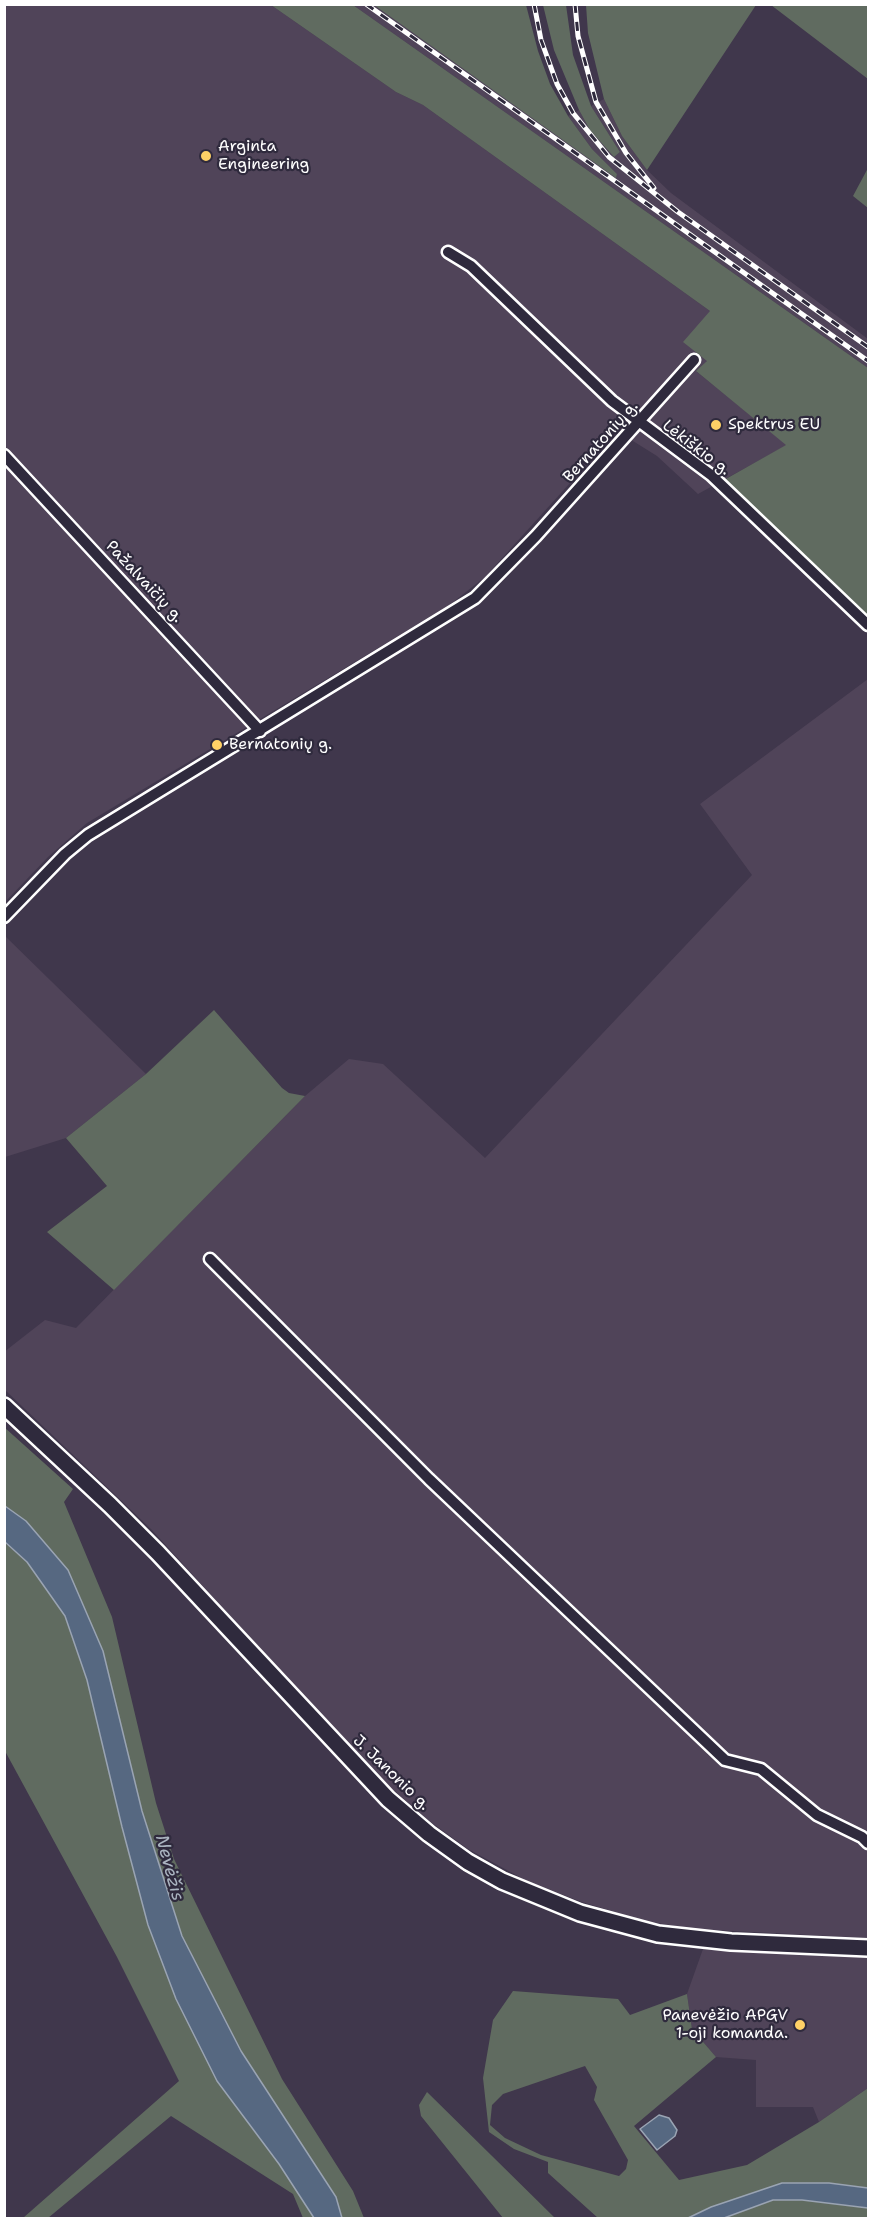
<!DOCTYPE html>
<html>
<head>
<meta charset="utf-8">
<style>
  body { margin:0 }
  #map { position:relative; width:873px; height:2223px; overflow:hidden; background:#40374c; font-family:"Shantell Sans",sans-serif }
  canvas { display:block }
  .frame { position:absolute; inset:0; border:6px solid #fff; pointer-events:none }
</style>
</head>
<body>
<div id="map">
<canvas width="873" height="2223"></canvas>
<div class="frame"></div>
</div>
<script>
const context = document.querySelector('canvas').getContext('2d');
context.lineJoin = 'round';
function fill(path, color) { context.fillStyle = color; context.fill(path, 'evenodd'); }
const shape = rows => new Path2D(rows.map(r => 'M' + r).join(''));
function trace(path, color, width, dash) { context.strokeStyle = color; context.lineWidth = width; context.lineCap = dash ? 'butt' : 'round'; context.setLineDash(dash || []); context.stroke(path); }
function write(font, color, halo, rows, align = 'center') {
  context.font = font + ' "Shantell Sans",sans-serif'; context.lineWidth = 4.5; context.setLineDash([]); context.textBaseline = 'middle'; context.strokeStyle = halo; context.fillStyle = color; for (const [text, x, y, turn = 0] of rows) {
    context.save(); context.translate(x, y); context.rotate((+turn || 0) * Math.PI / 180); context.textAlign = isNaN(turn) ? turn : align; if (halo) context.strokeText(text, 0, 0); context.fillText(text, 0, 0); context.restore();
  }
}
fill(shape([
  [5,5,271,5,396,92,423,105,710,311,707,361,697,372,787,445,698,494,657,456,617,431,485,577,448,606,87,823,48,857,5,902],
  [353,5,374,5,616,177,617,174,592,149,568,116,579,110,590,130,614,157,620,152,591,106,604,99,622,136,647,170,671,193,868,339,868,368],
  [868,679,868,1938,695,1929,645,1921,582,1902,529,1882,468,1849,428,1820,382,1780,338,1734,151,1529,5,1390,4,1352,45,1320,76,1328,305,1096,349,1059,383,1064,485,1158,752,875,700,804],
  [4,935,146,1074,66,1138,5,1157],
  [703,1949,868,1957,868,2088,819,2122,813,2107,756,2107,756,2060,716,2057,692,2029,687,1994]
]), '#504459');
fill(shape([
  [271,5,353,5,868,368,868,619,724,480,786,445,696,371,707,361,683,342,710,311,423,105,396,92],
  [374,5,526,5,538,51,550,84,568,116,592,149,617,174,616,178],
  [543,5,566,5,573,55,591,106,620,152,614,157,590,130,579,110,554,50],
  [586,5,756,5,647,170,622,136,604,99,588,33],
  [771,5,868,5,868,79],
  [868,168,868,208,853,196],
  [214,1010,282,1088,289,1093,305,1096,114,1290,47,1232,107,1186,66,1138,146,1074],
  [4,1427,73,1489,64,1502,112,1617,156,1803,174,1859,282,2079,353,2191,364,2218,342,2218,336,2197,241,2051,182,1936,142,1811,103,1651,26,1521,5,1506],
  [4,1542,27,1562,65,1616,87,1679,122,1827,279,2164,314,2218,303,2218,293,2194,171,2116,48,2218,23,2218,179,2081,117,1957,5,1751],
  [513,1991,618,1999,630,2015,687,1994,692,2029,716,2057,634,2126,679,2180,747,2165,819,2122,868,2088,868,2188,829,2183,711,2207,688,2218,598,2218,548,2173,548,2162,514,2149,489,2132,483,2078,493,2020],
  [585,2066,597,2087,594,2100,628,2160,626,2169,619,2176,541,2155,505,2138,490,2125,492,2105,503,2094],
  [427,2092,555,2218,503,2218,421,2116,419,2105],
  [773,2200,802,2200,868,2208,868,2218,724,2218]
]), '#606b60');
const water = shape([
  [5,1506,26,1521,68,1570,103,1651,142,1811,182,1936,241,2051,336,2197,342,2218,314,2218,279,2164,217,2081,176,1999,148,1925,122,1827,87,1680,65,1616,27,1562,5,1542,5,1506],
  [659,2115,669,2118,677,2130,675,2136,657,2150,640,2129,659,2115],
  [782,2183,829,2183,868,2188,868,2208,802,2200,773,2200,724,2218,688,2218,711,2207,782,2183]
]);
fill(water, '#566881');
trace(water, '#9aa4b3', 1.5);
const street = shape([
  [448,252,471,266,612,401,711,475,868,625],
  [4,455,260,731],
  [4,917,65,854,88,835,475,598,536,536,694,360],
  [210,1259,429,1479,725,1760,761,1769,817,1815,862,1837,868,1843]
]);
const secondary = shape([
  [4,1406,110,1505,158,1553,388,1799,429,1834,468,1862,502,1881,580,1913,658,1934,731,1942,868,1948]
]);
trace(street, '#fff', 15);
trace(secondary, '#fff', 20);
trace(street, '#2f2a3d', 10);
trace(secondary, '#2f2a3d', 15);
const rail = shape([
  [366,4,868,361],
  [534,4,541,40,557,84,573,113,609,157,678,212,868,347],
  [575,4,578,36,596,102,626,153,654,188]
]);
trace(rail, '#fff', 5);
trace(rail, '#2f2a3d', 3, [9]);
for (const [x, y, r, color] of [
  [206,156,6,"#ffd166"],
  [716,425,6,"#ffd166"],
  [217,745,6,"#ffd166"],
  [800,2025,6,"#ffd166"]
]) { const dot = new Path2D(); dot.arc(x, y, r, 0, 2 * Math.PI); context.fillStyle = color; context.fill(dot); trace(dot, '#2f2a3d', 2); }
write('16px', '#fff', '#2f2a3d', [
  ["Arginta",218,147],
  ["Engineering",218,165],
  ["Spektrus EU",728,425],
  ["Bernatonių g.",229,745],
  ["Panevėžio APGV",788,2016,"right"],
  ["1-oji komanda.",788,2034,"right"]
], 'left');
write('16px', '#fff', '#2f2a3d', [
  ["Bernatonių g.",601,442,-48],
  ["Lėkiškio g.",696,448,37],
  ["Pažalvaičių g.",144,582,47],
  ["J. Janonio g.",391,1773,44]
]);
write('italic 18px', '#aab4c0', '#2f2a3d', [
  ["Nevėžis",169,1868,75]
]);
</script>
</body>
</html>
